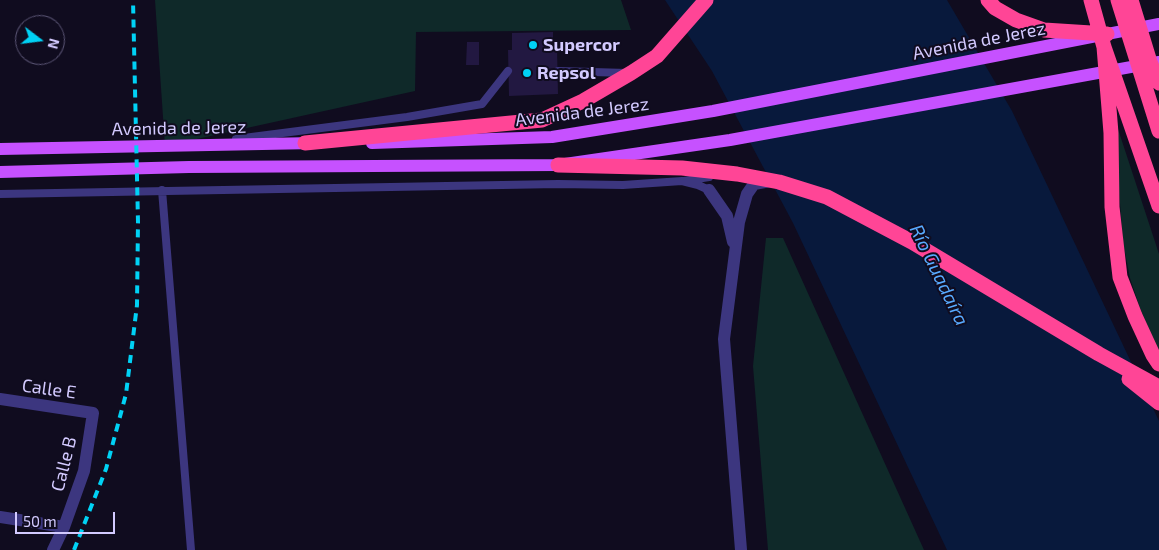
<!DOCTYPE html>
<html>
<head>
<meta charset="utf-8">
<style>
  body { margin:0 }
  #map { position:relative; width:1159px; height:550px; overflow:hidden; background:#100c1f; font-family:"Exo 2",sans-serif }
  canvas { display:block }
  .north { position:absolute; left:15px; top:15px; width:50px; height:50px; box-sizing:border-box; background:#100c1f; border:1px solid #5e5879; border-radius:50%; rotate:105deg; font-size:14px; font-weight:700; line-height:20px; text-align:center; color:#d3caff }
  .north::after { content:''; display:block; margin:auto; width:18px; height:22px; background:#00d2f5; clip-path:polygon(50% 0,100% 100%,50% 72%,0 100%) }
  .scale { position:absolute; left:15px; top:512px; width:100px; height:22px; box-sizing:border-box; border:2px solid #d3caff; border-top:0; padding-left:6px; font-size:15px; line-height:18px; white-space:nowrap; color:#d3caff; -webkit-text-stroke:4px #100c1f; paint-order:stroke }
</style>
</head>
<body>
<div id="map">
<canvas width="1159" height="550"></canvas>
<div class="north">N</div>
<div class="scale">50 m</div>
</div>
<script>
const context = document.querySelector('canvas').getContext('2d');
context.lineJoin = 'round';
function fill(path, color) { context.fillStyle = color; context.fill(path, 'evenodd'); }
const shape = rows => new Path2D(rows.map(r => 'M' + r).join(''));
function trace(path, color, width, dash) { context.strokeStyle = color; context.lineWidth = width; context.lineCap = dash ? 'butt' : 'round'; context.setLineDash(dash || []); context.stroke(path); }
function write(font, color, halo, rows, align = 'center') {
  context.font = font + ' "Exo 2",sans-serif'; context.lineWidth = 4; context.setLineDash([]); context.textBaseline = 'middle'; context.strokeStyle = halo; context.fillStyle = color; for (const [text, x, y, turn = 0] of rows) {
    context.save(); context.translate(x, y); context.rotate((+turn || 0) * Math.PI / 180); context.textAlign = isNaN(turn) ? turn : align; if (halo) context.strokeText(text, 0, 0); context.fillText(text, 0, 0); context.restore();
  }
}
fill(shape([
  [155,0,621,0,631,30,416,32,415,91,165,146],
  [1118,129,1159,254,1159,352,1141,311,1130,278,1123,242,1119,190],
  [766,238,783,238,924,550,768,550,753,366]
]), '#0f2929');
fill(shape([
  [665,0,947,0,1012,111,1159,421,1159,550,947,550,793,223,712,71]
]), '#08193c');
fill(shape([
  [553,32,553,48,557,48,558,94,509,96,508,50,512,50,512,33],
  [467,42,479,42,479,65,466,65]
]), '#221841');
trace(shape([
  [558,71,627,73],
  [236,139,407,117,482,104,508,71],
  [684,181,709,177],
  [162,190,191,550],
  [0,194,558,184,623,185,682,181,698,185,709,190]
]), '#3c367f', 8);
trace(shape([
  [709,190,727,216,733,242],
  [0,399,93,413,84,471,64,527,53,550],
  [0,517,64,527],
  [741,550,724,339,739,222,747,194,754,184,770,181]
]), '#3c367f', 12);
trace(shape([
  [372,143,552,137,713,111,1159,24],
  [0,149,315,143],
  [0,172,189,167,558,165,730,140,1159,62]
]), '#c651ff', 12);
trace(shape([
  [988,0,995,8,1016,20,1044,30,1107,34],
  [1091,0,1104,47,1159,206],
  [1118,0,1159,131],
  [1131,0,1150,62,1159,83],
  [1104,47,1111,133,1112,207,1120,277,1135,316,1153,355,1159,364],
  [305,143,542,120,583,101,631,73,657,56,706,0],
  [558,165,682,168,737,174,779,182,827,197,912,242,1099,354,1159,387],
  [1129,379,1159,403]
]), '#ff4596', 15);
trace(shape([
  [74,550,106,469,126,394,137,305,138,222,133,0]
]), '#00d2f5', 4, [8, 6]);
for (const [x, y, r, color] of [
  [533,45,5,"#00d2f5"],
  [527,73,5,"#00d2f5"]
]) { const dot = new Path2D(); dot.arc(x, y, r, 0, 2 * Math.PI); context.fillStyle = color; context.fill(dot); trace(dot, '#100c1f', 2); }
write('18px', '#d3caff', '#100c1f', [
  ["Avenida de Jerez",979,41,-11],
  ["Avenida de Jerez",582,112,-7],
  ["Avenida de Jerez",179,128,-1],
  ["Calle E",49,389,8],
  ["Calle B",64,464,-76]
]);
write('bold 18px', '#d3caff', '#100c1f', [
  ["Supercor",543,45],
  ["Repsol",537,73]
], 'left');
write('italic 19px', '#58aaff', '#100c1f', [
  ["Río Guadaíra",939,275,64]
]);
</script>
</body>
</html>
